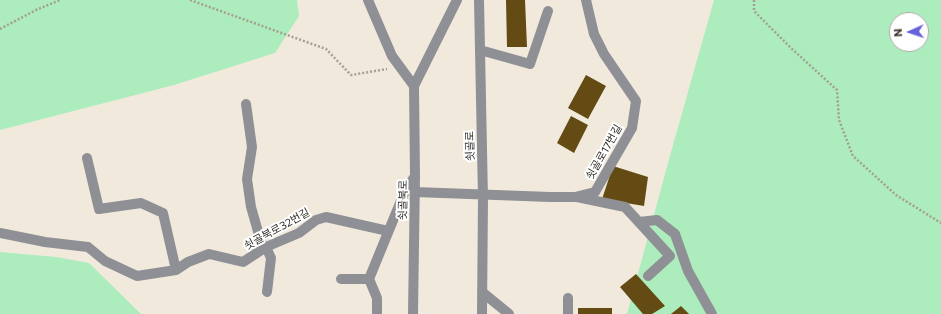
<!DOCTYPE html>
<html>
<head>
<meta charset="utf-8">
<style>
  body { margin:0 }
  #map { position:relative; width:941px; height:314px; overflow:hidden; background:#f1eadc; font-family:Commissioner,sans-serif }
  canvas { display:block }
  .north { position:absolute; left:889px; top:12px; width:40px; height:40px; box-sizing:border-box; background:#fff; border:1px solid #adacaa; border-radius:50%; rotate:267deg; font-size:11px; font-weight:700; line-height:16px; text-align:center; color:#33302b }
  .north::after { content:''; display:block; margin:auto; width:14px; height:18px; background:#6563dc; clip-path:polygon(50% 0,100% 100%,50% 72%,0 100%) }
</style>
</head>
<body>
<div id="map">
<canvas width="941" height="314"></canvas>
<div class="north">N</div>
</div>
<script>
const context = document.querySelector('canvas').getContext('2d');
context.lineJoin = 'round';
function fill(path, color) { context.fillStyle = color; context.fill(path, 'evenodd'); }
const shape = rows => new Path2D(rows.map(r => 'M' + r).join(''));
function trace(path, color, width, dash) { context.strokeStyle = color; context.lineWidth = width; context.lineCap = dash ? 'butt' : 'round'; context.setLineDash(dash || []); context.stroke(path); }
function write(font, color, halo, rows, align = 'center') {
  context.font = font + ' Commissioner,"Noto Sans KR",sans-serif'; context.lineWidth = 4; context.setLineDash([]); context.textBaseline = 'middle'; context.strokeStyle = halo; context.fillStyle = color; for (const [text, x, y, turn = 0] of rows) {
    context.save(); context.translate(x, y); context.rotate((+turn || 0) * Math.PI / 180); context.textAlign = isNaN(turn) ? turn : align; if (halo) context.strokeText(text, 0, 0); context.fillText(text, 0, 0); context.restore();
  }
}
fill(shape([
  [0,0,297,0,299,16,275,53,174,85,0,130],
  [714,0,941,0,941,314,627,314,671,152],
  [897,20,921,20,921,44,897,44],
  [0,252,56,257,89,263,141,314,0,314]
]), '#adecbc');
fill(shape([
  [506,0,525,0,527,47,507,47],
  [586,75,606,86,588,119,568,108],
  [571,116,588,125,574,153,557,143],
  [613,166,648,177,644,206,602,199],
  [636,274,665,306,652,314,643,314,620,287],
  [681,306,689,314,671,314],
  [578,308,612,308,612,314,578,314]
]), '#634b13');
trace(shape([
  [190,0,326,49,351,75,387,69],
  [754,0,754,11,791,48,837,90,839,120,853,156,896,195,941,223],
  [0,29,36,10,60,0]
]), '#a49f94', 2.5, [2, 2]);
trace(shape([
  [368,0,392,56,414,86],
  [479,0,483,198,482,314],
  [480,50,530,64,548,11],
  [246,104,252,147,247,179,251,207,263,249],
  [87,158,99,209,141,203,163,213,176,270],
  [415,192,550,197,575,197,595,192,632,128,636,101,604,54,594,34,586,0],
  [577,197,625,207,670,256,648,276],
  [639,222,657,220,675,234,688,271,712,314],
  [0,233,45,242,88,247,105,261,137,276,176,270,188,262,209,254,243,262,266,247,299,233,316,220,326,217,388,231],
  [266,247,271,258,267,292],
  [341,279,369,279],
  [482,292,509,314],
  [568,298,568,314],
  [377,314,377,298,369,279,405,191,415,176],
  [413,314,415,176,414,86,457,0]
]), '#8f9096', 10);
write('11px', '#33302b', '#fff', [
  ["쇳골로",470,146,-91],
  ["쇳골로17번길",604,152,-60],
  ["쇳골북로",403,200,-89],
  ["쇳골북로32번길",277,229,-29]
]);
</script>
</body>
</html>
